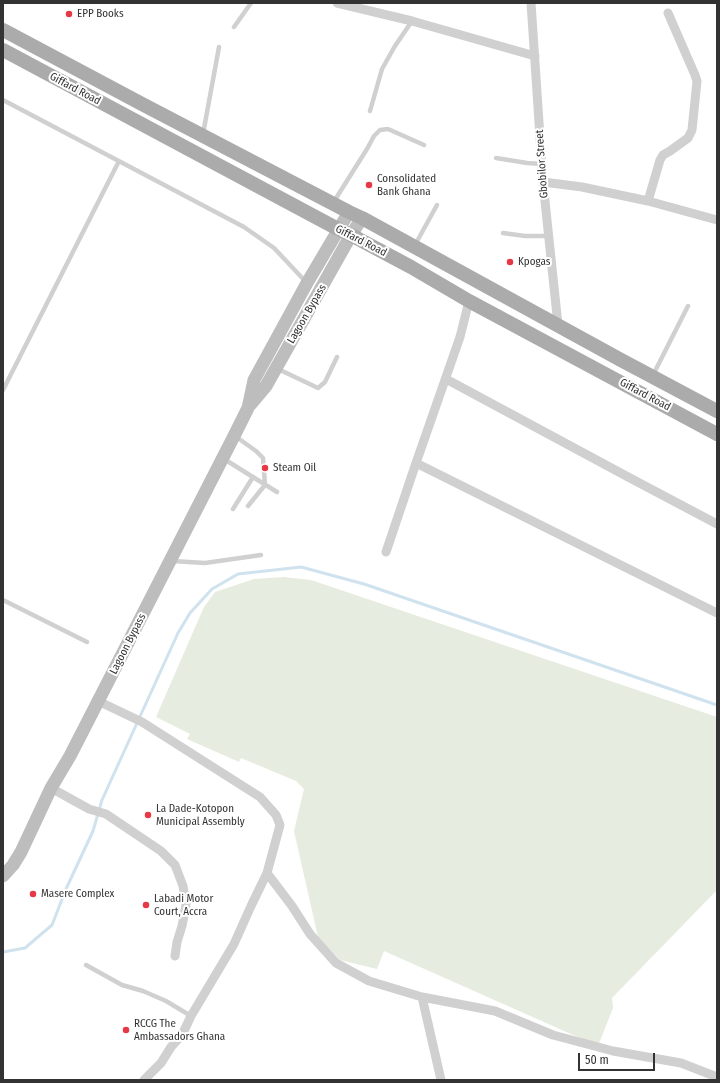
<!DOCTYPE html>
<html>
<head>
<meta charset="utf-8">
<style>
  body { margin:0 }
  #map { position:relative; width:720px; height:1083px; overflow:hidden; background:#fff; font-family:"Fira Sans Condensed",sans-serif }
  canvas { display:block }
  .frame { position:absolute; inset:0; border:4px solid #333; pointer-events:none }
  .scale { position:absolute; left:578px; top:1053px; width:77px; height:18px; box-sizing:border-box; border:2px solid #333; border-top:0; padding-left:5px; font-size:12px; line-height:14px; white-space:nowrap; color:#333; -webkit-text-stroke:3px #fff; paint-order:stroke }
</style>
</head>
<body>
<div id="map">
<canvas width="720" height="1083"></canvas>
<div class="frame"></div>
<div class="scale">50 m</div>
</div>
<script>
const context = document.querySelector('canvas').getContext('2d');
context.lineJoin = 'round';
function fill(path, color) { context.fillStyle = color; context.fill(path, 'evenodd'); }
const shape = rows => new Path2D(rows.map(r => 'M' + r).join(''));
function trace(path, color, width, dash) { context.strokeStyle = color; context.lineWidth = width; context.lineCap = dash ? 'butt' : 'round'; context.setLineDash(dash || []); context.stroke(path); }
function write(font, color, halo, rows, align = 'center') {
  context.font = font + ' "Fira Sans Condensed",sans-serif'; context.lineWidth = 4; context.setLineDash([]); context.textBaseline = 'middle'; context.strokeStyle = halo; context.fillStyle = color; for (const [text, x, y, turn = 0] of rows) {
    context.save(); context.translate(x, y); context.rotate((+turn || 0) * Math.PI / 180); context.textAlign = isNaN(turn) ? turn : align; if (halo) context.strokeText(text, 0, 0); context.fillText(text, 0, 0); context.restore();
  }
}
fill(shape([
  [284,577,311,580,717,717,717,890,612,998,613,1008,598,1046,384,951,377,969,340,960,318,937,294,831,304,789,296,781,241,758,239,762,187,739,190,734,156,717,204,607,215,592,254,579]
]), '#e6ecdf');
trace(shape([
  [3,952,25,948,52,925,66,889,93,831,102,800,178,633,190,613,212,589,238,574,301,567,364,584,717,705]
]), '#cfe2ee', 3);
trace(shape([
  [234,27,251,3],
  [3,100,244,227,274,248,306,282],
  [370,111,382,69,395,46,412,21],
  [203,134,219,47],
  [496,158,527,163,542,164],
  [333,203,367,149,374,136,380,130,388,129,424,145],
  [503,233,525,236,548,236],
  [415,245,437,205],
  [278,369,318,388,325,382,337,357],
  [653,375,688,306],
  [3,390,119,161],
  [235,436,256,451,263,458,265,485,248,506],
  [224,459,277,492],
  [233,509,253,477],
  [172,561,205,563,261,555],
  [3,600,87,642],
  [86,965,122,985,143,991,166,1001,191,1016]
]), '#d0d0d0', 4.5);
trace(shape([
  [337,3,412,21,535,56],
  [531,3,543,182,558,325],
  [543,182,582,187,648,201,717,220],
  [648,201,660,160,663,155,670,151,688,138,692,130,697,81,695,75,668,13],
  [446,379,630,478,717,524],
  [416,463,717,613],
  [386,552,416,463,460,337,469,301],
  [98,701,142,722,260,797,276,815,280,825,267,873,251,906,234,944,191,1016,182,1035,171,1047,161,1063,144,1080],
  [51,788,89,809,106,814,161,851,175,865,183,886,186,905,182,926,177,942,175,956],
  [267,873,292,906,310,934,336,963,369,981,422,997,495,1011,553,1035,613,1051,681,1063,717,1077],
  [422,997,441,1080]
]), '#d0d0d0', 9);
trace(shape([
  [250,405,266,386,351,235,362,218],
  [3,876,13,865,21,852,51,788,70,756,234,436,248,408,254,380,307,283,349,212]
]), '#bdbdbd', 13);
trace(shape([
  [3,30,142,104,349,212,362,218,621,360,717,411],
  [3,50,338,229,351,235,411,267,469,301,717,434]
]), '#ababab', 14);
for (const [x, y, r, color] of [
  [69,14,4,"#e63946"],
  [369,185,4,"#e63946"],
  [510,262,4,"#e63946"],
  [265,468,4,"#e63946"],
  [148,815,4,"#e63946"],
  [33,894,4,"#e63946"],
  [146,905,4,"#e63946"],
  [126,1030,4,"#e63946"]
]) { const dot = new Path2D(); dot.arc(x, y, r, 0, 2 * Math.PI); context.fillStyle = color; context.fill(dot); trace(dot, '#fff', 1.5); }
write('11px', '#333', '#fff', [
  ["EPP Books",77,14],
  ["Consolidated",377,179],
  ["Bank Ghana",377,192],
  ["Kpogas",518,262],
  ["Steam Oil",273,468],
  ["La Dade-Kotopon",156,809],
  ["Municipal Assembly",156,822],
  ["Masere Complex",41,894],
  ["Labadi Motor",154,899],
  ["Court, Accra",154,912],
  ["RCCG The",134,1024],
  ["Ambassadors Ghana",134,1037]
], 'left');
write('11px', '#333', '#fff', [
  ["Giffard Road",75,89,28],
  ["Gbobilor Street",542,164,-94],
  ["Giffard Road",361,241,27],
  ["Lagoon Bypass",307,314,-60],
  ["Giffard Road",645,395,28],
  ["Lagoon Bypass",128,644,-63]
]);
</script>
</body>
</html>
